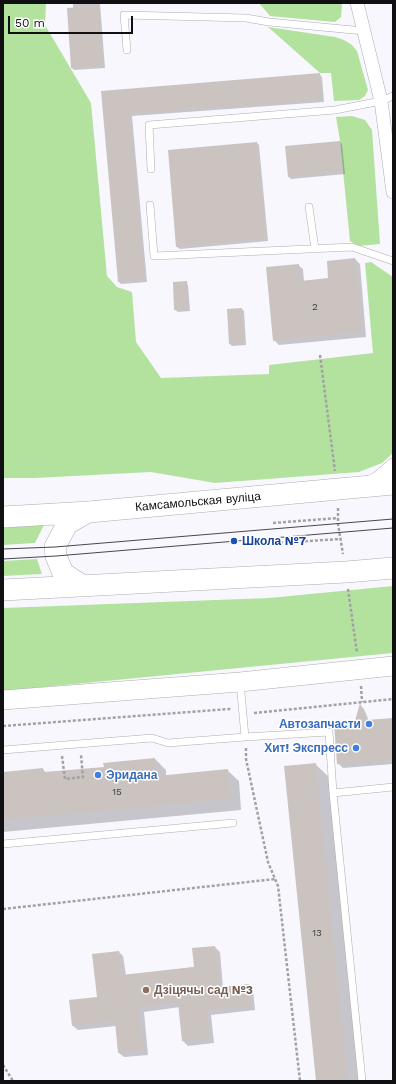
<!DOCTYPE html>
<html>
<head>
<meta charset="utf-8">
<style>
  body { margin:0 }
  #map { position:relative; width:396px; height:1084px; overflow:hidden; background:#f8f7fe; font-family:"Work Sans",sans-serif }
  canvas { display:block }
  .frame { position:absolute; inset:0; border:4px solid #101012; pointer-events:none }
  .scale { position:absolute; left:8px; top:16px; width:125px; height:18px; box-sizing:border-box; border:2px solid #101012; border-top:0; padding-left:5px; font-size:12px; line-height:14px; white-space:nowrap; color:#101012; -webkit-text-stroke:3px #fff; paint-order:stroke }
</style>
</head>
<body>
<div id="map">
<canvas width="396" height="1084"></canvas>
<div class="frame"></div>
<div class="scale">50 m</div>
</div>
<script>
const context = document.querySelector('canvas').getContext('2d');
context.lineJoin = 'round';
function fill(path, color) { context.fillStyle = color; context.fill(path, 'evenodd'); }
const shape = rows => new Path2D(rows.map(r => 'M' + r).join(''));
function trace(path, color, width, dash) { context.strokeStyle = color; context.lineWidth = width; context.lineCap = dash ? 'butt' : 'round'; context.setLineDash(dash || []); context.stroke(path); }
function write(font, color, halo, rows, align = 'center') {
  context.font = font + ' "Work Sans",sans-serif'; context.lineWidth = 3; context.setLineDash([]); context.textBaseline = 'middle'; context.strokeStyle = halo; context.fillStyle = color; for (const [text, x, y, turn = 0] of rows) {
    context.save(); context.translate(x, y); context.rotate((+turn || 0) * Math.PI / 180); context.textAlign = isNaN(turn) ? turn : align; if (halo) context.strokeText(text, 0, 0); context.fillText(text, 0, 0); context.restore();
  }
}
fill(shape([
  [3,3,46,3,45,25,91,103,107,276,117,287,132,292,136,342,161,378,269,374,269,365,373,353,365,263,371,262,393,277,393,453,382,463,359,472,215,483,151,472,35,478,3,478],
  [259,3,341,3,342,6,341,17,335,22,270,16],
  [268,27,335,37,344,40,352,45,357,51,364,76,368,90,365,96,359,100,334,101,331,73,320,73],
  [352,116,365,120,372,130,380,244,358,246,350,241,340,141,336,117],
  [45,523,35,543,3,545,3,526],
  [37,559,42,574,3,576,3,561],
  [393,586,393,653,3,691,3,608,269,598]
]), '#b3e29f');
fill(shape([
  [73,3,100,3,105,68,74,70,72,68],
  [319,74,322,77,324,102,132,116,147,282,121,284,119,282,102,92],
  [340,142,342,144,345,174,291,179,289,177,286,147],
  [257,143,259,145,268,241,180,249,177,247],
  [355,259,360,264,366,337,279,345,274,340,298,265,303,269,304,281,329,279],
  [186,282,188,285,190,311,178,312,175,310],
  [242,309,244,311,246,345,232,346,230,344],
  [360,705,364,709,369,721,393,719,393,764,343,768,338,763,356,722],
  [155,759,166,770,166,776,228,771,239,781,241,810,3,832,3,773,43,769,46,773,105,768],
  [315,764,328,776,359,1081,317,1081],
  [215,947,220,952,223,988,248,985,253,990,255,1010,211,1015,214,1043,188,1046,183,1041,180,1007,144,1012,148,1055,124,1057,119,1053,116,1026,78,1030,73,1026,98,998,119,952,123,956,126,975,195,967]
]), '#0003');
fill(shape([
  [99,6,103,66,71,68,67,8],
  [320,73,322,100,130,114,145,280,118,282,101,91],
  [340,141,343,172,288,177,285,146],
  [257,142,266,239,176,247,168,150],
  [355,258,362,332,273,341,266,267,299,264,301,281,328,278,327,261],
  [187,281,188,310,174,310,173,282],
  [242,308,244,343,229,344,227,309],
  [360,703,367,720,393,718,393,760,337,764,334,723,355,721],
  [155,758,157,776,228,769,231,799,3,820,3,772,43,768,43,772,57,771,104,767,103,763],
  [316,763,318,784,348,1081,316,1081,284,766],
  [215,946,220,987,249,984,251,1006,207,1011,210,1038,182,1041,178,1003,139,1007,144,1050,118,1053,115,1021,72,1026,69,1000,97,997,92,954,119,951,122,975,194,967,192,948]
]), '#cac3c0');
const lane = shape([
  [127,50,124,15,246,18,269,22,364,31],
  [151,169,149,125,335,110,381,101,393,96],
  [150,205,154,256,352,247,393,261],
  [309,207,315,249],
  [240,682,245,737,329,732,333,793,362,1081],
  [3,750,152,738,168,743,245,737],
  [333,793,393,787],
  [3,844,233,823]
]);
const street = shape([
  [357,3,381,101,393,192],
  [369,483,378,478,393,465]
]);
const secondary = shape([
  [3,700,240,682,393,666]
]);
const primary = shape([
  [3,517,89,512,393,484],
  [83,586,63,573,56,556,55,547,67,524,88,512],
  [3,590,346,572,393,568]
]);
trace(lane, '#adacb2', 8);
trace(street, '#adacb2', 14);
trace(secondary, '#adacb2', 20);
trace(primary, '#adacb2', 22);
trace(shape([
  [320,355,335,471],
  [338,508,338,524,343,554],
  [273,523,338,518],
  [275,543,341,539],
  [348,589,357,653],
  [361,686,362,702],
  [254,713,393,699],
  [3,726,229,709,232,710],
  [246,748,246,759,268,862,278,886,300,1081],
  [62,756,65,779,83,777,81,755],
  [3,909,275,879],
  [3,1065,13,1081]
]), '#a1a1a6', 2.5, [3, 2]);
trace(lane, '#fff', 7);
trace(street, '#fff', 13);
trace(secondary, '#fff', 19);
trace(primary, '#fff', 21);
trace(shape([
  [3,549,55,547,393,519],
  [3,559,56,556,393,528]
]), '#48484b', 1);
for (const [x, y, r, color] of [
  [234,541,4,"#1a4fb4"],
  [369,724,4,"#3f7fe0"],
  [356,748,4,"#3f7fe0"],
  [98,775,4,"#3f7fe0"],
  [146,990,4,"#8d6e63"]
]) { const dot = new Path2D(); dot.arc(x, y, r, 0, 2 * Math.PI); context.fillStyle = color; context.fill(dot); trace(dot, '#fff', 1.5); }
write('10px', '#3e3d3e', null, [
  ["2",315,307],
  ["15",117,792],
  ["13",317,933]
]);
write('12px', '#101012', '#fff', [
  ["Камсамольская вуліца",198,502,-5]
]);
write('bold 12px', '#164399', '#fff', [
  ["Школа №7",242,541]
], 'left');
write('bold 12px', '#366cbe', '#fff', [
  ["Автозапчасти",361,724],
  ["Хит! Экспресс",348,748],
  ["Эридана",106,775,"left"]
], 'right');
write('bold 12px', '#785e54', '#fff', [
  ["Дзіцячы сад №3",154,990]
], 'left');
</script>
</body>
</html>
